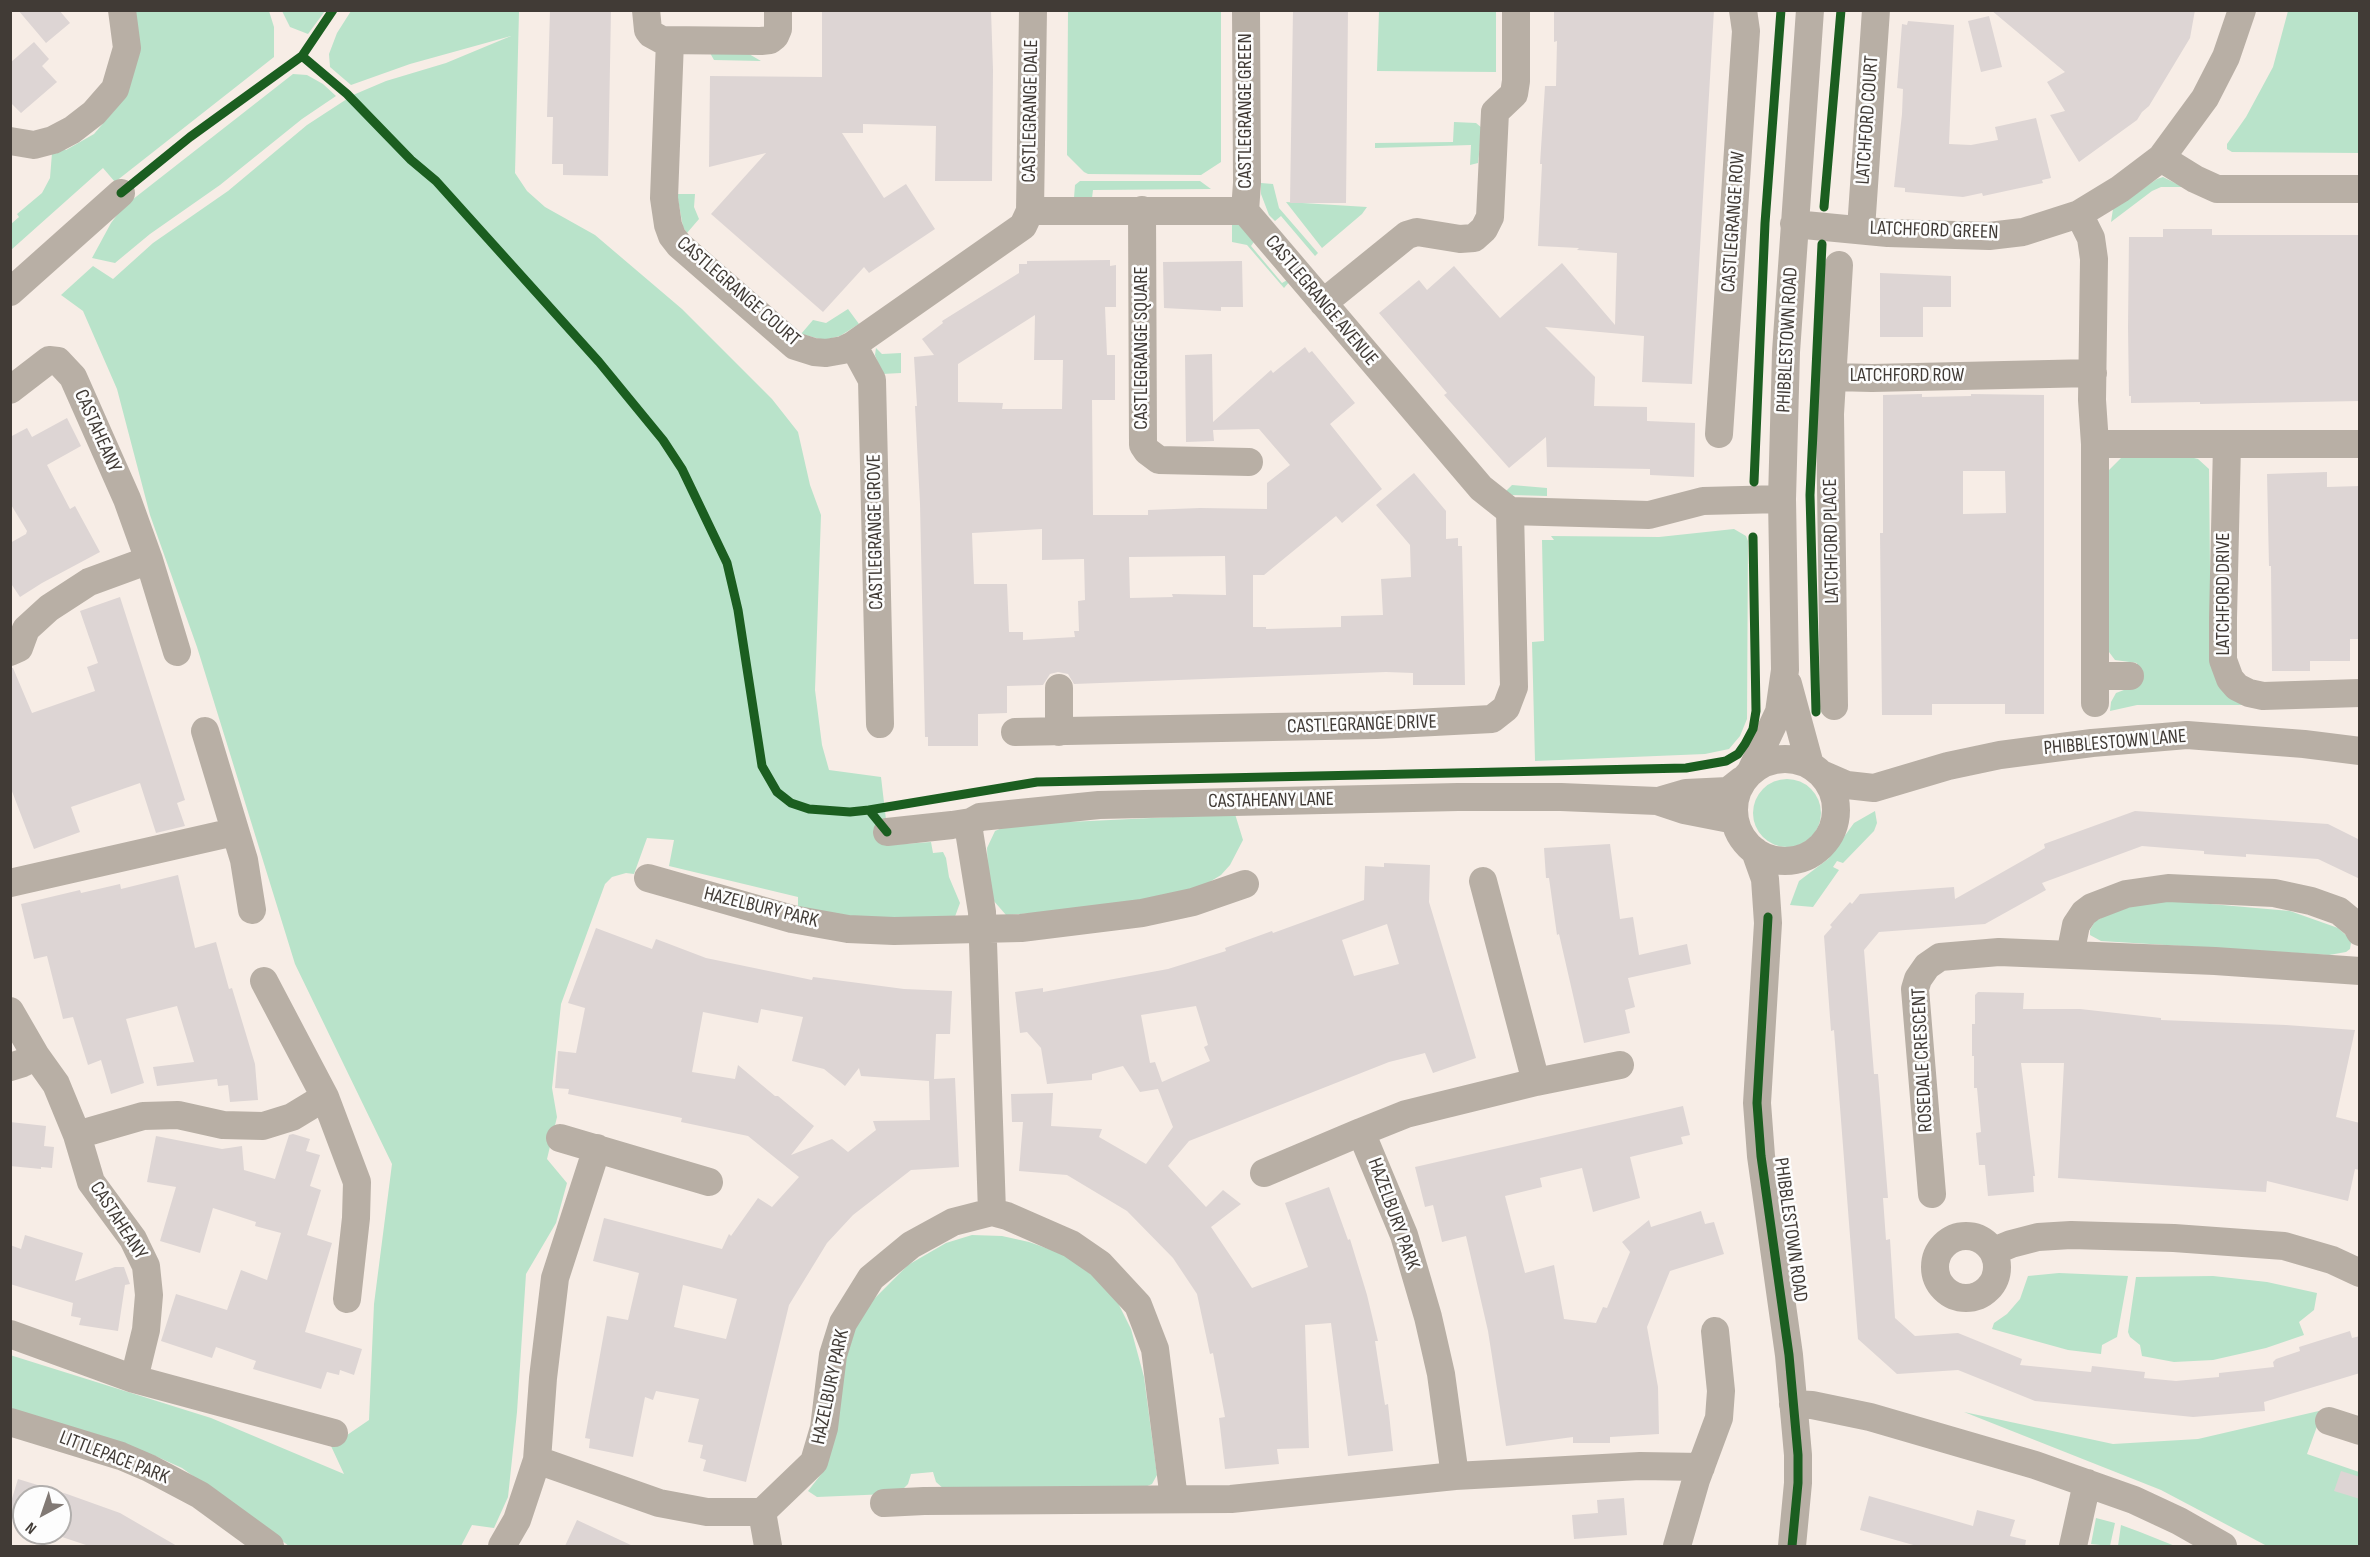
<!DOCTYPE html>
<html>
<head>
<meta charset="utf-8">
<style>
  body { margin:0 }
  #map { position:relative; width:2370px; height:1557px; overflow:hidden; background:#f7ede6; font-family:"Sofia Sans Condensed",sans-serif }
  canvas { display:block }
  .frame { position:absolute; inset:0; border:12px solid #413b36; pointer-events:none }
  .north { position:absolute; left:12px; top:1485px; width:60px; height:60px; box-sizing:border-box; background:#fdfdfd; border:2px solid #b2afad; border-radius:50%; rotate:220deg; font-size:16px; font-weight:700; line-height:24px; text-align:center; color:#413b36 }
  .north::after { content:''; display:block; margin:auto; width:21px; height:27px; background:#817974; clip-path:polygon(50% 0,100% 100%,50% 72%,0 100%) }
</style>
</head>
<body>
<div id="map">
<canvas width="2370" height="1557"></canvas>
<div class="frame"></div>
<div class="north">N</div>
</div>
<script>
const context = document.querySelector('canvas').getContext('2d');
context.lineJoin = 'round';
function fill(path, color) { context.fillStyle = color; context.fill(path, 'evenodd'); }
const shape = rows => new Path2D(rows.map(r => 'M' + r).join(''));
function trace(path, color, width, dash) { context.strokeStyle = color; context.lineWidth = width; context.lineCap = dash ? 'butt' : 'round'; context.setLineDash(dash || []); context.stroke(path); }
function write(font, color, halo, rows, align = 'center') {
  context.font = font + ' "Sofia Sans Condensed",sans-serif'; context.lineWidth = 5; context.setLineDash([]); context.textBaseline = 'middle'; context.strokeStyle = halo; context.fillStyle = color; for (const [text, x, y, turn = 0] of rows) {
    context.save(); context.translate(x, y); context.rotate((+turn || 0) * Math.PI / 180); context.textAlign = isNaN(turn) ? turn : align; if (halo) context.strokeText(text, 0, 0); context.fillText(text, 0, 0); context.restore();
  }
}
fill(shape([
  [135,11,269,11,274,27,274,57,115,182,103,168,11,250,11,224,19,217,17,214,42,193,50,178,52,153,60,146,66,150,94,134,123,100],
  [282,11,325,11,308,34,290,27],
  [351,11,519,11,515,173,527,191,545,207,595,235,682,309,772,399,798,432,810,485,821,515,815,690,822,745,829,770,881,777,889,845,931,842,933,853,943,852,946,858,949,877,960,903,953,922,876,922,798,907,798,897,669,866,674,840,647,838,634,874,626,873,612,877,605,884,561,1004,552,1088,557,1117,547,1159,567,1183,556,1223,526,1274,517,1412,508,1497,494,1528,472,1525,461,1546,289,1546,182,1468,153,1455,11,1412,10,1355,211,1418,344,1474,331,1446,369,1420,374,1304,392,1164,295,964,197,647,150,515,117,389,83,311,61,295,93,266,113,279,153,243,228,191,307,125,353,95,386,81,446,63,511,36,410,64,351,85,330,67,329,54,337,33],
  [1068,11,1221,11,1221,162,1201,175,1088,174,1084,172,1067,155],
  [1379,11,1496,11,1496,72,1377,71],
  [2288,11,2359,11,2359,153,2232,152,2227,149,2227,144,2246,117,2273,67],
  [710,53,749,54,761,61,714,60],
  [293,74,307,75,323,84,336,96,302,119,220,185,150,234,115,263,92,258,111,223,123,207],
  [1454,122,1476,123,1482,128,1478,163,1470,165,1471,145,1375,148,1375,143,1453,142],
  [2163,177,2183,187,2161,187,2152,191,2111,222,2113,209,2157,179],
  [1080,181,1200,181,1211,189,1093,190,1092,198,1074,198,1075,185],
  [1261,183,1273,184,1279,208,1318,253,1315,256,1281,216,1275,221,1269,215,1261,194],
  [677,194,695,194,694,207,699,219,687,233,683,227],
  [1286,202,1367,207,1362,214,1322,248],
  [1232,223,1237,223,1256,239,1251,246,1282,283,1289,279,1290,281,1284,288,1247,245,1232,242],
  [848,309,859,324,840,336,824,340,801,334,813,320,826,323],
  [876,348,882,354,901,353,901,373,882,374,875,355],
  [2128,457,2190,457,2198,459,2209,469,2211,667,2249,705,2137,705,2110,711,2111,702,2116,693,2137,685,2137,663,2115,660,2109,652,2108,471,2121,458],
  [1512,485,1547,488,1547,496,1512,495,1505,492],
  [1734,529,1746,536,1748,541,1747,719,1740,736,1729,749,1705,754,1535,761,1532,642,1544,641,1542,540,1554,540,1551,536,1659,537],
  '1753 813a34 34 0 1 1 68 0a34 34 0 1 1-68 0Z',
  [1875,811,1877,823,1874,831,1843,863,1837,861,1833,867,1839,870,1813,907,1790,905,1799,881,1828,859,1854,823],
  [1235,814,1243,840,1230,865,1221,875,1203,886,1121,907,1006,915,993,900,988,873,987,848,995,831,1002,828,1048,823],
  [2148,902,2188,902,2290,911,2338,928,2349,938,2351,943,2350,949,2346,952,2329,955,2101,941,2090,935,2090,930,2095,921,2117,910],
  [972,1235,1002,1236,1029,1242,1063,1254,1092,1275,1116,1299,1131,1329,1144,1377,1157,1475,1152,1484,1138,1490,945,1490,936,1482,933,1472,911,1474,908,1484,901,1491,888,1494,817,1497,808,1491,826,1468,844,1365,856,1326,870,1303,908,1265,946,1243],
  [2059,1273,2128,1276,2117,1337,2102,1345,2101,1354,2068,1350,1992,1329,1994,1323,2007,1314,2020,1299,2028,1276],
  [2213,1276,2267,1282,2317,1293,2314,1310,2299,1322,2304,1335,2266,1348,2213,1360,2174,1362,2142,1356,2140,1345,2130,1337,2128,1332,2136,1277],
  [2323,1410,2307,1454,2359,1472,2359,1546,2267,1546,2161,1490,1964,1412,2113,1444,2198,1439],
  [2096,1518,2115,1523,2110,1546,2091,1544],
  [2121,1525,2140,1532,2175,1546,2118,1546]
]), '#b9e3ca');
fill(shape([
  [18,10,59,10,70,23,46,43],
  [550,10,611,10,608,176,563,175,563,164,552,164,553,117,547,117],
  [822,10,991,10,993,70,992,181,935,181,936,126,863,124,863,133,842,133,884,198,906,184,935,229,869,273,864,267,823,312,711,214,766,153,709,167,710,76,822,77],
  [1293,10,1348,10,1346,203,1290,203],
  [1554,10,1714,10,1692,384,1642,382,1644,336,1545,327,1595,377,1594,406,1647,407,1647,421,1695,423,1694,477,1650,475,1650,469,1547,467,1546,437,1509,468,1444,395,1447,393,1379,313,1419,280,1427,290,1454,266,1500,318,1562,263,1615,325,1617,253,1577,250,1579,248,1538,246,1542,164,1540,164,1545,86,1556,86,1557,41,1554,42],
  [1991,10,2195,10,2190,38,2149,106,2142,112,2137,120,2079,162,2050,115,2065,111,2047,82,2065,72],
  [1989,16,2002,67,1981,72,1968,21],
  [1908,21,1954,25,1949,144,1971,145,1998,140,1995,127,2036,118,2051,178,2042,180,2043,183,1983,196,1982,193,1963,197,1905,192,1905,188,1894,187,1902,114,1903,89,1897,88,1902,24,1907,25],
  [34,42,49,59,42,66,57,82,21,113,10,102,10,63],
  [2163,229,2212,229,2212,235,2359,235,2360,401,2200,404,2200,402,2131,403,2131,396,2129,396,2128,327,2129,237,2163,237],
  [1110,260,1110,266,1116,265,1116,307,1105,307,1107,355,1115,355,1115,400,1092,400,1093,515,1148,515,1148,510,1200,508,1267,509,1267,483,1290,465,1259,429,1213,430,1214,441,1186,442,1185,355,1212,354,1213,422,1271,370,1273,373,1305,347,1309,353,1312,351,1355,403,1330,424,1382,489,1342,523,1336,516,1264,575,1253,575,1253,627,1266,627,1266,629,1341,627,1341,616,1383,615,1381,579,1411,577,1410,545,1376,505,1414,473,1446,511,1446,539,1458,538,1458,546,1462,546,1465,685,1413,685,1413,673,1386,672,1074,684,1068,674,1058,672,1050,674,1043,685,1007,686,1007,713,978,714,978,746,928,746,928,737,925,737,920,504,915,406,917,406,914,357,934,355,922,339,943,323,942,321,1019,273,1019,264,1027,264,1027,261],
  [1035,315,1034,360,1063,360,1062,409,1002,409,1003,403,958,402,958,364],
  [1042,529,1042,560,1084,559,1085,600,1078,601,1079,631,1074,631,1075,637,1023,640,1023,632,1009,632,1007,584,974,584,972,533],
  [1225,556,1226,595,1172,594,1173,597,1130,598,1129,557],
  [1242,261,1243,307,1221,307,1221,311,1164,308,1163,262],
  [1880,273,1951,276,1951,307,1923,307,1923,337,1880,337],
  [1922,394,1922,397,1971,396,1971,394,2044,395,2044,714,2005,714,2005,704,1932,704,1932,715,1882,715,1880,533,1883,533,1883,395],
  [1963,471,2005,471,2006,513,1963,514],
  [67,418,81,446,47,465,70,509,75,506,100,552,42,583,20,597,10,582,10,543,26,534,27,531,10,503,10,437,27,428,32,437],
  [2327,472,2327,487,2360,486,2360,639,2350,639,2350,661,2310,661,2310,671,2272,671,2271,566,2269,566,2267,474],
  [120,597,185,800,177,803,185,826,156,833,140,783,71,807,80,832,34,849,10,786,10,668,13,668,32,713,95,691,87,667,98,663,80,611],
  [2135,811,2328,824,2360,840,2360,879,2318,859,2246,854,2246,857,2204,854,2204,851,2142,846,2042,883,2046,890,1985,924,1879,932,1864,950,1874,1074,1878,1074,1888,1198,1883,1198,1886,1240,1890,1239,1895,1318,1915,1336,1958,1333,2022,1359,2020,1365,2091,1372,2092,1366,2145,1372,2144,1378,2176,1381,2219,1377,2219,1373,2274,1367,2273,1362,2276,1359,2300,1351,2299,1347,2350,1331,2352,1338,2360,1336,2360,1373,2264,1402,2265,1411,2193,1417,2035,1401,1958,1370,1897,1374,1858,1339,1834,1030,1831,1031,1824,936,1832,927,1830,925,1850,902,1852,904,1860,894,1954,887,1955,899,2045,848,2044,844],
  [1610,844,1620,919,1633,917,1639,955,1687,944,1691,964,1628,978,1635,1007,1625,1010,1630,1033,1584,1043,1559,934,1557,935,1549,878,1546,878,1544,848],
  [1384,863,1430,865,1429,902,1476,1058,1433,1073,1425,1053,1389,1062,1189,1141,1168,1166,1206,1207,1223,1190,1241,1204,1211,1227,1252,1288,1308,1267,1285,1203,1329,1187,1348,1240,1350,1239,1367,1295,1378,1341,1375,1341,1385,1405,1388,1404,1393,1451,1348,1456,1331,1323,1305,1325,1309,1448,1277,1449,1279,1464,1225,1469,1219,1418,1225,1417,1213,1353,1210,1354,1197,1294,1173,1258,1127,1211,1067,1175,1019,1171,1023,1122,1012,1122,1011,1094,1053,1093,1051,1126,1102,1129,1099,1137,1146,1164,1173,1127,1158,1089,1140,1092,1123,1066,1092,1074,1092,1080,1047,1084,1041,1048,1027,1032,1020,1033,1015,992,1043,988,1043,992,1168,969,1226,951,1225,948,1272,931,1273,933,1364,900,1365,866,1384,867],
  [1387,924,1399,964,1354,976,1342,940],
  [1196,1006,1208,1045,1204,1047,1210,1061,1162,1082,1155,1062,1150,1063,1141,1015],
  [178,875,195,948,216,942,229,989,232,988,255,1064,258,1100,230,1102,228,1085,218,1086,217,1079,157,1086,153,1067,194,1062,177,1006,126,1019,144,1083,111,1094,101,1060,88,1065,73,1017,63,1019,47,956,34,959,21,904,80,890,81,893,120,884,121,889],
  [596,928,652,949,656,939,706,958,812,980,813,977,904,989,952,991,950,1034,936,1034,934,1079,955,1078,959,1167,911,1170,853,1215,827,1243,789,1305,746,1482,703,1471,706,1460,700,1458,703,1445,688,1442,699,1399,656,1391,653,1400,645,1397,633,1457,589,1448,590,1439,585,1438,607,1316,628,1320,639,1273,593,1261,604,1218,722,1249,729,1234,731,1236,758,1198,772,1207,799,1177,748,1136,681,1122,682,1118,568,1094,569,1089,555,1088,558,1051,576,1053,585,1008,568,1003],
  [761,1009,803,1017,792,1061,824,1069,845,1086,859,1068,861,1076,929,1081,930,1120,873,1121,876,1130,848,1152,832,1139,791,1155,814,1126,778,1096,775,1096,738,1065,735,1079,692,1072,703,1012,758,1023],
  [683,1285,737,1299,726,1339,674,1327],
  [1978,992,2024,993,2023,1009,2080,1009,2161,1018,2161,1020,2286,1025,2355,1030,2336,1117,2360,1123,2360,1170,2355,1169,2348,1201,2267,1181,2266,1192,2058,1178,2064,1063,2021,1063,2035,1176,2033,1176,2034,1192,1988,1196,1985,1165,1979,1165,1976,1133,1981,1132,1977,1088,1974,1088,1974,1056,1972,1056,1972,1024,1975,1024,1975,995],
  [1683,1106,1690,1135,1681,1137,1683,1144,1630,1157,1640,1198,1593,1212,1582,1168,1540,1178,1542,1187,1505,1196,1525,1273,1554,1265,1564,1319,1596,1323,1603,1307,1607,1308,1630,1252,1622,1242,1649,1220,1651,1227,1701,1211,1705,1224,1714,1222,1724,1254,1670,1271,1647,1327,1658,1387,1659,1434,1610,1437,1610,1443,1573,1443,1573,1437,1506,1446,1488,1331,1466,1236,1442,1242,1433,1205,1425,1207,1415,1167],
  [10,1122,46,1126,44,1146,54,1147,52,1168,41,1167,41,1169,10,1166],
  [293,1134,310,1139,306,1151,320,1155,310,1186,321,1190,307,1235,332,1243,305,1332,362,1349,354,1375,340,1370,339,1375,327,1372,321,1389,253,1369,256,1361,216,1347,212,1358,161,1341,176,1294,227,1310,241,1270,267,1280,281,1233,255,1226,256,1222,213,1208,200,1253,160,1241,176,1187,147,1182,156,1136,222,1149,242,1146,244,1170,275,1179,289,1135],
  [25,1235,83,1253,75,1281,115,1267,124,1267,130,1284,125,1285,118,1331,79,1325,81,1318,71,1316,73,1303,10,1284,10,1245,21,1249],
  [2341,1471,2360,1477,2360,1499,2334,1491],
  [18,1479,67,1494,120,1513,177,1546,89,1546,59,1536,60,1497,24,1497,24,1522,10,1518,10,1505],
  [1869,1496,1973,1526,1977,1510,2015,1520,2010,1536,2026,1540,2025,1546,1917,1546,1860,1530],
  [1624,1498,1627,1535,1574,1539,1572,1515,1598,1513,1597,1500],
  [577,1520,633,1546,565,1546]
]), '#ddd5d4');
trace(shape([
  [646,10,648,30,651,34,662,40,761,41,770,40,775,36,778,29,778,10],
  [670,41,664,198,668,225,672,236,679,245,795,346,814,352,826,353,843,350,853,345,1023,226,1030,211,1033,10],
  [10,141,34,145,53,140,72,130,94,113,115,89,127,48,122,10],
  [2161,158,2195,179,2217,189,2360,189],
  [1142,210,1143,445,1147,451,1159,460,1249,462],
  [1030,211,1245,211,1481,488,1510,511,1649,515,1703,501,1782,499],
  [1245,211,1247,183,1246,10],
  [2079,214,2091,238,2094,259,2092,400,2095,444,2095,703],
  [1794,224,1888,233,1989,236,2023,232,2079,214,2120,189,2161,158,2205,98,2226,57,2242,10],
  [1861,229,1876,10],
  [10,292,121,193],
  [1323,303,1407,235,1417,232,1460,239,1474,238,1484,229,1490,217,1495,112,1514,94,1516,81,1516,10],
  [853,345,872,380,880,724],
  [1833,377,1872,378,2093,373],
  [10,390,49,360,58,361,73,377,127,499,149,560,177,652],
  [1719,434,1746,31,1743,10],
  [2095,444,2360,444],
  [2227,444,2223,618,2223,660,2230,679,2237,687,2249,693,2263,696,2360,693],
  [10,652,19,648,26,629,49,608,89,582,149,560],
  [2095,676,2130,676],
  [1788,684,1810,765],
  [1059,688,1059,732],
  [1834,706,1830,414,1839,265],
  [205,731,244,860,252,910],
  [1015,732,1376,725,1492,719,1506,708,1514,687,1510,511],
  '1734 810a51 51 0 1 1 102 0a51 51 0 1 1-102 0Z',
  [1751,771,1779,712,1785,670,1782,499,1786,352,1810,10],
  [1824,775,1847,785,1874,788,1948,766,2000,755,2092,743,2187,735,2304,744,2360,751],
  [1662,800,1686,793,1728,791,1742,780],
  [971,822,969,831,982,912,992,1212],
  [887,832,952,825,971,822,980,817,1099,805,1458,797,1561,797,1657,801,1684,810,1735,820],
  [1755,851,1765,879,1768,923,1757,1103,1761,1156,1789,1355,1798,1455,1798,1483,1792,1546],
  [648,878,792,919,848,929,894,931,1021,928,1142,913,1193,902,1245,884],
  [1483,881,1536,1082],
  [10,883,234,832],
  [2070,955,2076,925,2084,913,2092,907,2126,894,2168,888,2274,893,2311,901,2339,911,2356,925,2360,932],
  [264,981,325,1097,357,1182,356,1218,347,1299],
  [10,1011,36,1056,56,1084,77,1135,91,1182,133,1239,146,1266,149,1295,146,1330,134,1379],
  [10,1067,23,1063,36,1056],
  [77,1135,143,1116,178,1115,223,1125,263,1126,292,1117,325,1097],
  [560,1138,709,1182],
  [1264,1173,1361,1132],
  [1932,1194,1915,989,1918,979,1927,966,1940,957,1999,952,2215,961,2360,971],
  '1935 1267a31 31 0 1 1 62 0a31 31 0 1 1-62 0Z',
  [1994,1251,2011,1244,2038,1237,2071,1235,2174,1238,2284,1246,2332,1260,2360,1273],
  [10,1334,134,1379,334,1433],
  [1793,1404,1812,1405,1870,1417,2035,1465,2134,1500,2179,1521,2223,1546],
  [2329,1421,2360,1431],
  [10,1422,121,1456,149,1468,200,1495,270,1546],
  [537,1460,659,1503,707,1512,762,1512,814,1462,824,1428,833,1355,843,1323,871,1278,911,1245,953,1222,992,1212,1007,1216,1071,1244,1100,1264,1138,1305,1155,1349,1174,1499],
  [1455,1476,1441,1374,1428,1317,1404,1235,1361,1132,1406,1114,1536,1082,1620,1065],
  [884,1503,924,1501,1231,1499,1455,1476,1640,1466,1701,1467],
  [762,1512,768,1546],
  [502,1546,517,1520,537,1460,543,1378,555,1278,597,1148],
  [1677,1546,1696,1480,1719,1418,1721,1391,1715,1331],
  [2073,1546,2087,1483]
]), '#b8afa5', 28);
trace(shape([
  [302,56,347,94,411,160,436,181,599,362,663,440,682,469,727,563,738,610,762,766,777,792,791,803,809,809,850,812,869,810,887,832],
  [121,193,190,137,302,56,333,10],
  [1824,207,1841,10],
  [1754,482,1765,223,1781,10],
  [1816,712,1810,495,1822,244],
  [869,810,1037,782,1686,768,1726,761,1738,754,1745,744,1753,729,1756,711,1753,537],
  [1768,917,1757,1103,1761,1156,1789,1355,1798,1455,1798,1483,1792,1546]
]), '#1b5e20', 9);
write('20px', '#413b36', '#fdfdfd', [
  ["CASTLEGRANGE DALE",1031,111,-89],
  ["CASTLEGRANGE GREEN",1246,111,-90],
  ["LATCHFORD COURT",1868,120,-86],
  ["CASTLEGRANGE ROW",1734,222,-86],
  ["LATCHFORD GREEN",1934,231,2],
  ["CASTLEGRANGE COURT",738,292,41],
  ["CASTLEGRANGE AVENUE",1321,301,50],
  ["PHIBBLESTOWN ROAD",1788,340,-87],
  ["CASTLEGRANGE SQUARE",1142,348,-90],
  ["LATCHFORD ROW",1907,376],
  ["CASTAHEANY",97,431,66],
  ["CASTLEGRANGE GROVE",876,532,-91],
  ["LATCHFORD PLACE",1832,541,-91],
  ["LATCHFORD DRIVE",2224,594,-90],
  ["CASTLEGRANGE DRIVE",1362,725,-2],
  ["PHIBBLESTOWN LANE",2115,743,-5],
  ["CASTAHEANY LANE",1271,801,-1],
  ["HAZELBURY PARK",761,908,14],
  ["ROSEDALE CRESCENT",1923,1060,-93],
  ["HAZELBURY PARK",1393,1214,70],
  ["CASTAHEANY",118,1221,57],
  ["PHIBBLESTOWN ROAD",1790,1230,82],
  ["HAZELBURY PARK",831,1387,-78],
  ["LITTLEPACE PARK",114,1458,21]
]);
</script>
</body>
</html>
